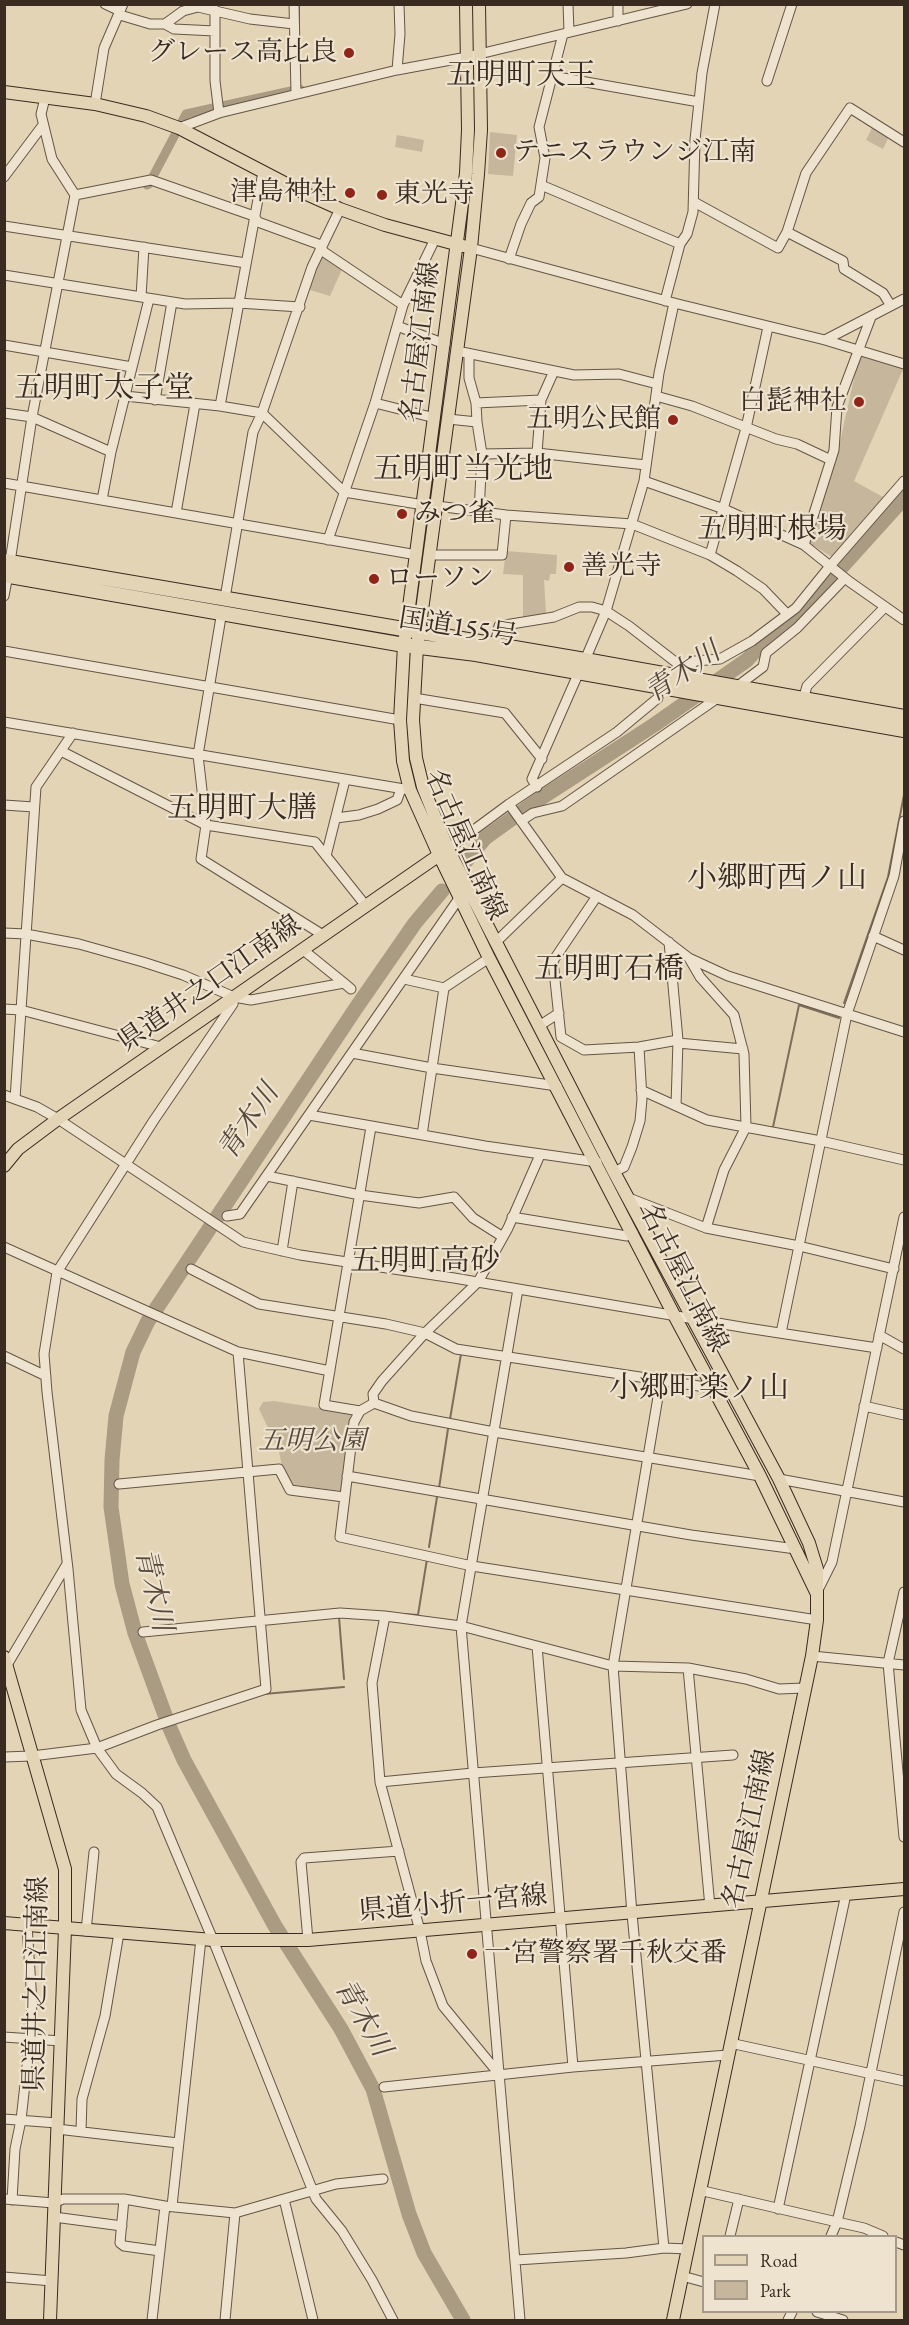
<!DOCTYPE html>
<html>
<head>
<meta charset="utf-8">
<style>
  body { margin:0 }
  #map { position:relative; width:909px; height:2325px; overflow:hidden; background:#e3d4b5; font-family:"EB Garamond",serif }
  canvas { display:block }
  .frame { position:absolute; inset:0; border:6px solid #3a2b21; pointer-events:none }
  .legend { position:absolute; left:702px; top:2235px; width:195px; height:78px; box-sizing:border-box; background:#ede3cf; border:2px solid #a59989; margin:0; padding:8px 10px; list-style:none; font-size:18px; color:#3a2b21 }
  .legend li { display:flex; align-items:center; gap:12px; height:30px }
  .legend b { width:30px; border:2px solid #a59989 }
</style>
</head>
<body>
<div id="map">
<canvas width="909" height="2325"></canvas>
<div class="frame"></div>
<ul class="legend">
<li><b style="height:8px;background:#e3d4b5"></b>Road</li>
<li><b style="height:16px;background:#c6b79c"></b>Park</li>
</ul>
</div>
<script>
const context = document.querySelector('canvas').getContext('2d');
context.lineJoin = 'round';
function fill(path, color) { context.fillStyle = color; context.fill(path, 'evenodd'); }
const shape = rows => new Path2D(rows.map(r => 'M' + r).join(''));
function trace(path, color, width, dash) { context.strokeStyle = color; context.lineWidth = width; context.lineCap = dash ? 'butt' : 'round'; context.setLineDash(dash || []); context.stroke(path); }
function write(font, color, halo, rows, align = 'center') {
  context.font = font + ' "EB Garamond","Noto Serif JP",serif'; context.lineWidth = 4.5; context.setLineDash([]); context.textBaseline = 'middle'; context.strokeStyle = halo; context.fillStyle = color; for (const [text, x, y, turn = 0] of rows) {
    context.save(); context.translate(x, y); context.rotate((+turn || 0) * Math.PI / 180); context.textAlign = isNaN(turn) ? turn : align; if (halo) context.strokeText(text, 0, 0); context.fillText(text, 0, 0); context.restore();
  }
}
fill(shape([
  [873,126,890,134,883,149,866,140],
  [490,132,517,135,513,176,488,174],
  [397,135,424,140,422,152,395,147],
  [320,255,343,267,330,296,307,289],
  [860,352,904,367,854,481,883,497,832,557,808,542,837,455],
  [506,551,557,555,556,574,550,574,549,581,544,580,546,613,523,618,523,575,503,574],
  [274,1401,351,1413,341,1491,292,1485,282,1467,279,1451,259,1409,263,1402]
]), '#c6b79c');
trace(shape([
  [299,4,299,47],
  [844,1003,888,877,904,795],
  [773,1127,799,1005,839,1018],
  [450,1419,461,1354],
  [439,1488,448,1429],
  [429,1547,437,1497],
  [403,1614,418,1615,427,1559],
  [339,1617,344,1679],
  [264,1694,344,1687]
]), '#7d6e5c', 2);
trace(shape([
  [147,185,149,184,186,114,300,89]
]), '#aa9b83', 9);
trace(shape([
  [466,861,485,838,538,800,654,725,747,660,759,647,792,622,904,498],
  [442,891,415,923,356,1008,148,1321,133,1352,116,1416,112,1460,111,1507,122,1584,135,1633,169,1726,184,1760,275,1926,341,2029,373,2089,409,2214,424,2253,463,2320]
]), '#aa9b83', 15);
trace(shape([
  [678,664,686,670]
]), '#c1b297', 9, [9, 4.5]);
const minor = shape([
  [105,4,120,11],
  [294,4,296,94],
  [568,4,569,32],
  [618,4,618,21],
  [215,10,215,81,219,113],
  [120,15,150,24,165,24,183,11,198,7,250,19,294,24],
  [165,24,174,29,215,31],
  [397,70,400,34,399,4],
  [552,76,699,102],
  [767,81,792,4],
  [45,98,41,114,52,159,75,195],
  [95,104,104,48,123,4],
  [179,128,219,113,397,70,467,57,687,4],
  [4,177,43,125],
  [541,185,680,244],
  [694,202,778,248,787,232,806,173,850,108,904,142],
  [4,226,246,263],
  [787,232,843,261,844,269,883,293,891,306],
  [471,248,674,303,825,340,904,364],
  [509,259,521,224,531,203,539,197,545,158,539,127,563,34],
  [4,275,185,304,238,303,300,307],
  [141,297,144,247],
  [665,301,680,244,687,234,693,212,695,140,702,73,715,4],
  [397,326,445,344],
  [825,340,904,299],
  [4,345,132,367],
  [457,351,574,375,619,374,657,384],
  [469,354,469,378,476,403,541,400,554,371],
  [125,396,220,406,262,413,344,492,424,505],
  [656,396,692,406,776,439,797,444,831,460],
  [155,400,172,302],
  [375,403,435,418],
  [220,406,263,172],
  [4,413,32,417,111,452],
  [448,419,477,422,476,403],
  [477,422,482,454,479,512],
  [537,453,541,400],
  [482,454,537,453,646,465],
  [644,481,724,509,804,545,850,582,904,620],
  [4,483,417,555],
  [102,500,111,452,149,299],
  [437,506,506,515,632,524,710,555,737,571,763,589,787,614],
  [176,513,195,404],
  [328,540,375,403,403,305,435,239],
  [804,545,834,450,837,407,871,317],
  [430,555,502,555,506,515],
  [710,555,746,428,768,327],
  [10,562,32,417,75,195,151,180,254,216,258,222,318,244,324,252,403,305],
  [4,596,8,575],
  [225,598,253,432,262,413,312,267,340,209],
  [222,611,198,755,206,825,201,859,323,935],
  [495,645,499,626,554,617,579,607,592,607,606,611,629,626,678,664],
  [4,651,400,720],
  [585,660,606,611,644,481,659,373,674,303],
  [690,666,695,661,720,659,752,641,796,608,830,566,904,481],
  [735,688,763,667,766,653,797,628,845,578],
  [414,698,505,713,542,759],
  [803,700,807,686,885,607],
  [4,722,410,790],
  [61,751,206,825,315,842,366,906],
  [537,787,532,779,579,672],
  [509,804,562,878,633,915,689,958,728,976,904,1032],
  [4,805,34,807],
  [336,818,359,815,378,809,397,800,401,789],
  [521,821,533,813,562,806,719,697],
  [448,849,509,804,617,732,658,698],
  [326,856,345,780],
  [597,896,553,961,561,1037,584,1050,639,1047,678,1040],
  [4,933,26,934,79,944,143,962,183,975,234,997,251,1000,344,983,351,989],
  [873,936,904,950],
  [496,942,562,878],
  [669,942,678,1040,676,1106],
  [302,949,344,983],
  [689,958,700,977,734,1015,744,1054,746,1127,724,1170,706,1228],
  [404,979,444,988,489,958],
  [234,997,233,1004,154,1120,57,1272,44,1354,47,1392,68,1569,81,1710,97,1748,116,1774,142,1793,157,1807,213,1940,316,2199,342,2231,372,2280,393,2320],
  [4,1009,21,1010,161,1047],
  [539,1026,559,1013],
  [678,1043,743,1049],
  [352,1053,432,1068,557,1086],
  [641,1090,707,1120,821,1141,904,1160],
  [4,1095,37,1107,58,1119,243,1242,300,1255,454,1278,747,1328,877,1348],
  [15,1099,36,787,73,733],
  [309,1115,485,1146,597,1162],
  [422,1135,444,988],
  [540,1155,508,1228,478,1282,425,1333,382,1381,373,1394,374,1403,360,1411,354,1422,340,1537,472,1566,817,1620],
  [614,1172,624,1167,632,1147,640,1121,642,1099,639,1047],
  [267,1176,360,1195,419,1203,454,1197,473,1218,503,1237],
  [629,1198,706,1228,799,1246,894,1269],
  [227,1216,240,1214,460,897],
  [512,1217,627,1236,633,1233],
  [4,1247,238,1352,266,1689,157,1725,97,1748,32,1756,4,1757],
  [282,1251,293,1181],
  [191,1269,259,1304,386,1324,425,1333,456,1349,712,1388],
  [518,1289,461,1626,520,2320],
  [781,1333,847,1014,894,876,904,821],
  [879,1335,904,1349],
  [238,1352,330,1371],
  [4,1356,46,1376],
  [661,1379,613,1666,632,1914,664,2248],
  [374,1403,411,1416,494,1432,760,1476],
  [864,1406,904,1415],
  [360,1411,324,1405,371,1127],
  [347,1476,691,1535,796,1549],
  [779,1479,904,1502],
  [119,1484,279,1469,290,1490,344,1497],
  [818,1590,832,1562,904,1217],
  [904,1592,888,1663,904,1837],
  [385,1616,372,1683,380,1782,420,1931,426,1961,443,2006,499,2074],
  [143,1632,340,1613,385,1616,461,1626,613,1666,688,1668,746,1679,779,1689,804,1688],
  [537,1646,573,2067],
  [812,1656,904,1665],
  [4,1665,7,1665,67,1564],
  [688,1668,710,1907],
  [380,1782,473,1773,733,1755],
  [86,1931,94,1852],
  [308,1940,301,1862,304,1858,399,1851],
  [4,2037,61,2041],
  [730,2043,904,2081],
  [384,2087,573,2067,728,2055],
  [4,2119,57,2123],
  [57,2129,178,2143],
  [81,2131,82,2099,105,2016,119,1933],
  [699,2190,837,2222,864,2228,883,2236],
  [4,2199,54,2203,63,2199,124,2199,165,2206,235,2213,336,2184,383,2179],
  [124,2199,120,2243,124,2246,160,2251],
  [284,2199,313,2320],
  [12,2200,15,2149,21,2120,30,2039,32,2002,27,1925],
  [172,2206,201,1939],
  [778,2209,846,1894],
  [54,2217,122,2226],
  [730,2236,739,2199],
  [831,2236,837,2222,860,2126,904,1912],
  [896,2242,904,2245],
  [516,2260,626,2253,664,2248,688,2249],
  [682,2276,704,2282],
  [4,2277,52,2281],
  [817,2312,843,2320],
  [152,2320,165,2206],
  [225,2320,235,2213],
  [788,2320,792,2312]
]);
const major = shape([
  [466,4,468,130,466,173,404,645,400,720,403,761,410,790,439,855,489,958,674,1315,760,1476,816,1592],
  [479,4,481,130,478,174,471,248,417,647,413,720,416,758,423,787,448,849,614,1172,779,1479,809,1543,817,1569,817,1620,812,1656,673,2320],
  [4,92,95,104,146,116,179,128,300,191,340,209,385,225,463,246],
  [4,1166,18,1149,58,1119,445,851],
  [4,1657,65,1869,65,1929,50,2320],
  [4,1923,213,1940,308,1940,904,1889]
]);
const highway = shape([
  [4,561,585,660,904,717],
  [4,575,404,645,476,654,904,730]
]);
trace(minor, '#645546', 11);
trace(major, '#3a2b21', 14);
trace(highway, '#3a2b21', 16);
trace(minor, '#ede3cf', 9);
trace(major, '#e3d4b5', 12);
trace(highway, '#e3d4b5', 14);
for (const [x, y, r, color] of [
  [349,53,6,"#8f2418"],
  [501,153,6,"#8f2418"],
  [350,193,6,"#8f2418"],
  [382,195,6,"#8f2418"],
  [859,402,6,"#8f2418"],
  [673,420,6,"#8f2418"],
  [402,514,6,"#8f2418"],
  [569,567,6,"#8f2418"],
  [374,579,6,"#8f2418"],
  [472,1954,6,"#8f2418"]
]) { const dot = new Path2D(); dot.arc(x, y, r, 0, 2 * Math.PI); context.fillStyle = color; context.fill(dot); trace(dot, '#ede3cf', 2); }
write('27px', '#3a2b21', '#ede3cf', [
  ["グレース高比良",337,53,"right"],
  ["テニスラウンジ江南",513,153],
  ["津島神社",338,193,"right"],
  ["東光寺",394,195],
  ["白髭神社",847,402,"right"],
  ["五明公民館",661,420,"right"],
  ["みつ雀",414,514],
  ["善光寺",581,567],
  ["ローソン",386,579],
  ["一宮警察署千秋交番",484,1954]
], 'left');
write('27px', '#3a2b21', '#ede3cf', [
  ["名古屋江南線",421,342,-83],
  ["国道155号",458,628,9],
  ["名古屋江南線",465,845,66],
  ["県道井之口江南線",210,984,-35],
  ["名古屋江南線",683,1278,63],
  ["名古屋江南線",750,1829,-78],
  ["県道小折一宮線",453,1904,-5],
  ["県道井之口江南線",37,1984,-89]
]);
write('italic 27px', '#56473a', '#ede3cf', [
  ["五明公園",312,1442]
]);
write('italic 28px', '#56473a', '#ede3cf', [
  ["青木川",683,673,-34],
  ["青木川",249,1122,-56],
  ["青木川",153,1590,77],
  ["青木川",362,2018,60]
]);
write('30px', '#3a2b21', '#ede3cf', [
  ["五明町天王",521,76],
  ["五明町太子堂",104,389],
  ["五明町当光地",463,470],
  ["五明町根場",772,530],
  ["五明町大膳",242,809],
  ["小郷町西ノ山",777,879],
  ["五明町石橋",609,970],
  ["五明町高砂",425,1262],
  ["小郷町楽ノ山",699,1389]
]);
</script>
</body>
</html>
